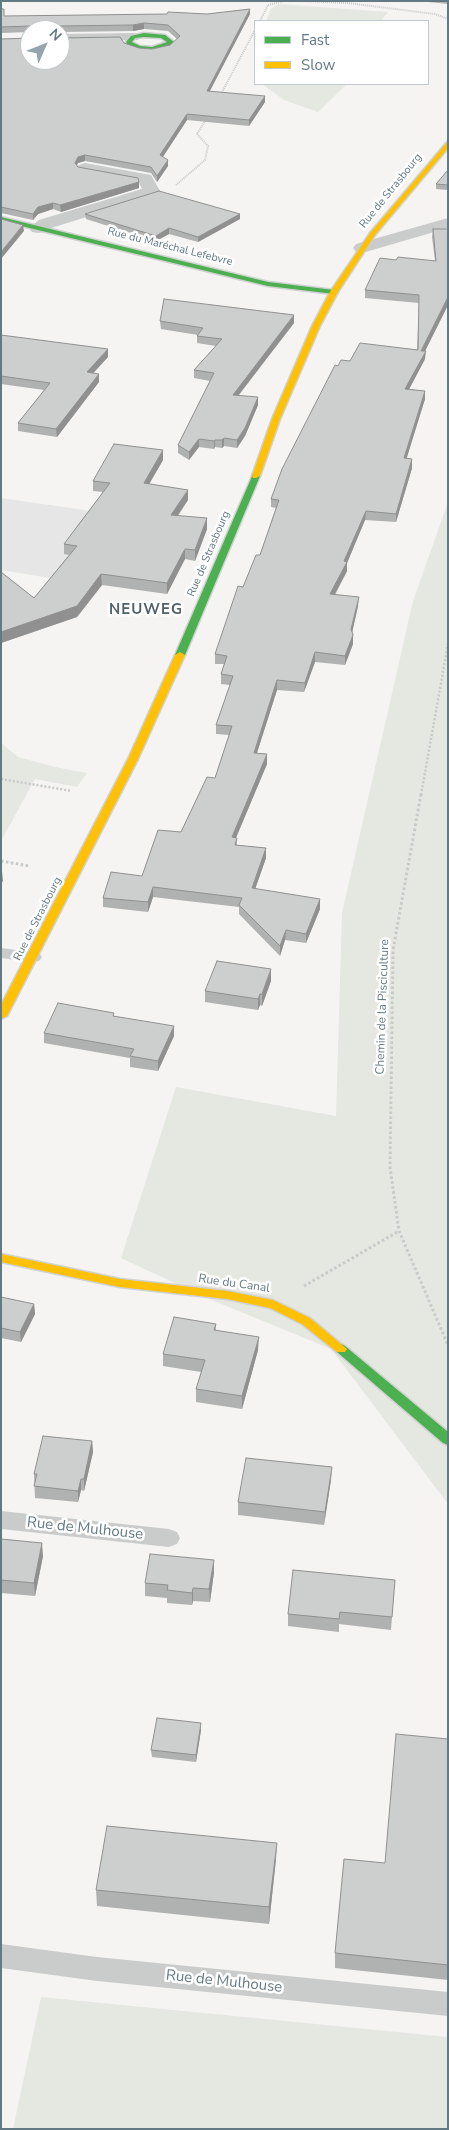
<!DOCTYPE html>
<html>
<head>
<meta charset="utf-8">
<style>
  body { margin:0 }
  #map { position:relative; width:449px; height:2130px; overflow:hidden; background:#f5f4f3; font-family:"Nunito Sans",sans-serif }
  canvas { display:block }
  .frame { position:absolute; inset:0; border:2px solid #637a84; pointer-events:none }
  .legend { position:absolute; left:254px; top:20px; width:175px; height:65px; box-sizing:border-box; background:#fff; border:1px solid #c1cace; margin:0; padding:6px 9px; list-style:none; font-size:15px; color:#637a84 }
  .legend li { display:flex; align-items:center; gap:10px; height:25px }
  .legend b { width:25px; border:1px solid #c1cace }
  .north { position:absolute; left:20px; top:20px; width:50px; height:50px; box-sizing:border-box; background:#fff; border:1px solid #c1cace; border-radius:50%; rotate:46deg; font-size:14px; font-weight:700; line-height:20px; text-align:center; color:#637a84 }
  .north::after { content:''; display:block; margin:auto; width:18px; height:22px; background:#96a5ab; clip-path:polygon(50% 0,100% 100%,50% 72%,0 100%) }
</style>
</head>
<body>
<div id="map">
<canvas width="449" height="2130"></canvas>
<div class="frame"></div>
<ul class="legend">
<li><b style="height:6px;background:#4caf50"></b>Fast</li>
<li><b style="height:6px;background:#ffc107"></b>Slow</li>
</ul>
<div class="north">N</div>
</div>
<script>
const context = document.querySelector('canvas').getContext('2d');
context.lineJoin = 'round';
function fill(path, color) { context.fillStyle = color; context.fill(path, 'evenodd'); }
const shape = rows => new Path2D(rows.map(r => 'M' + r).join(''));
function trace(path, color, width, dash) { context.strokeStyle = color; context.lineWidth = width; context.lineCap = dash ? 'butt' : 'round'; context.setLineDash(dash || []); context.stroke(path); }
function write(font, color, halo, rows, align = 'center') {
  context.font = font + ' "Nunito Sans",sans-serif'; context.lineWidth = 5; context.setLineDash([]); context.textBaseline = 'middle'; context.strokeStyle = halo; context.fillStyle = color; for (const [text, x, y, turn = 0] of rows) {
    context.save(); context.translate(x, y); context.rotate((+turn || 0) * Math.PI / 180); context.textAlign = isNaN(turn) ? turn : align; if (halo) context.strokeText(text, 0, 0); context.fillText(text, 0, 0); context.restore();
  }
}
fill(shape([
  [1,498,91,511,62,580,1,570]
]), '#e5e6e5');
fill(shape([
  [278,4,388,12,381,21,266,21,271,9],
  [262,84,347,84,318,112,284,100],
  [448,502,448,1504,331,1349,207,1298,121,1258,176,1087,336,1116,342,913,413,601],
  [1,743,18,757,55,767,87,773,77,787,35,779,1,841],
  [41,1997,448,2037,448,2129,13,2129]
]), '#e5e7e1');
const fast = shape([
  [144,33,165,35,174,42,167,47,152,51,139,50,128,45,126,42,131,36,144,33],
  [144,37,161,38,167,42,152,47,140,46,132,42,135,38,144,37],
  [1,217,268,282,334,290,338,292,334,294,268,286,1,221,1,217],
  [253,474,256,474,260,476,185,655,180,658,177,657,175,655,253,474],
  [341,1344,345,1346,448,1432,448,1445,443,1443,337,1352,335,1349,337,1346,341,1344]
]);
const slow = shape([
  [448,141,448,148,375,235,338,292,320,326,280,419,260,476,256,478,253,478,252,476,272,419,312,326,330,292,370,233,448,141],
  [180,652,185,655,138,759,7,1016,1,1019,1,1005,128,759,175,655,180,652],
  [1,1254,120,1279,227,1291,273,1300,310,1318,347,1349,345,1352,337,1352,302,1324,270,1308,227,1299,120,1287,1,1262,1,1254]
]);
trace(fast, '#d0d2d2', 3);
trace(slow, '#d0d2d2', 3);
trace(shape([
  [303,1,347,3,435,14,448,19],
  [260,21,268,5,284,1],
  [221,94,255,30],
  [176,185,205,160,208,146,197,134,207,118]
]), '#c8caca', 2, [1, 1]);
trace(shape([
  [1,779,72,791],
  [421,795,448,644]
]), '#c8caca', 2.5, [2, 2]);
trace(shape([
  [421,794,393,950,390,1167,399,1231,448,1345],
  [1,861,29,866],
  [304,1286,399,1231]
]), '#c8caca', 3, [2.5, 2.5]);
fill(shape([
  [1,948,33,952,39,953,42,957,39,961,33,962,1,958,1,948],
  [1,1511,169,1529,177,1532,180,1538,177,1544,169,1547,1,1529,1,1511],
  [1,1944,97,1957,448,1992,448,2016,97,1981,1,1968,1,1944]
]), '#cacccc');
fill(shape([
  [133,33,138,34,140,37,138,40,60,42,60,34,133,33],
  [85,163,151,175,160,191,158,195,51,228,44,232,38,233,32,232,29,228,39,220,142,189,139,183,79,171,77,168,79,165,85,163],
  [448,218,448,228,362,253,356,252,353,248,356,244,448,218]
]), '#cacccc');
fill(fast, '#4caf50');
fill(slow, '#ffc107');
fill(shape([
  [419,1,448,1,448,4],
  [1,9,4,16,207,14,250,9,250,14,210,91,265,102,249,126,187,120,163,157,168,160,168,166,157,182,151,173,85,161,78,163,77,165,78,167,139,182,139,188,61,212,53,209,38,214,33,220,1,213,1,39,124,43,139,48,152,49,170,45,177,39,168,31,144,29,133,31,60,32,60,30,30,30,30,32,1,33],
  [448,170,448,190,436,189,436,184],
  [85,214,240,214,240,219,198,242,169,234,156,241,86,219],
  [433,229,448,229,448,305,425,351,425,359,409,389,425,391,425,399,406,458,412,459,412,468,396,522,365,520,347,563,347,571,335,595,358,606,352,632,353,635,353,644,345,665,315,662,304,692,277,690,257,753,267,764,236,838,237,838,237,845,266,848,266,858,255,889,320,909,306,943,285,940,280,956,239,914,239,907,153,897,148,912,103,907,103,898,142,876,181,832,215,778,229,735,216,734,216,725,230,685,221,684,221,674,224,664,215,664,215,654,243,587,260,555,276,508,271,507,271,499,338,366,350,361,417,350,419,303,365,298,365,290,396,260,435,261,432,237],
  [160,321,294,323,239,395,258,405,245,436,237,448,224,446,222,448,215,447,214,449,199,447,189,460,178,453,178,445,210,381,194,378,194,370,216,346,197,343,197,336,198,335,161,329],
  [1,335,108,357,93,373,99,374,99,382,57,437,18,431,18,423,44,390,1,384],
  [163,460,149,484,188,500,178,516,207,529,195,561,185,559,167,594,102,585,77,617,1,643,1,572,34,598,69,555,64,554,64,544,103,492,93,491,93,481],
  [271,981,262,1006,260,1005,258,1010,205,1002,205,991],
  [115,1016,174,1036,158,1071,130,1067,130,1058,44,1043,44,1033],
  [1,1297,34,1304,35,1314,21,1342,1,1338],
  [216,1324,216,1330,258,1350,242,1409,196,1402,196,1389,201,1372,163,1366,163,1354],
  [92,1441,93,1452,84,1491,81,1490,78,1502,35,1498,34,1474],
  [331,1480,324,1525,238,1515,238,1502],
  [1,1539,43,1556,35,1596,1,1593],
  [214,1572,210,1602,193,1601,192,1605,167,1603,167,1598,145,1596,145,1583],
  [395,1580,391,1630,339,1624,339,1632,288,1626,288,1614],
  [201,1730,196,1762,152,1757,151,1750],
  [448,1739,448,1980,335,1968,335,1953,385,1863],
  [276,1859,269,1924,97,1906,96,1890]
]), '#b0b1b1');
fill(shape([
  [250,9,250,14,207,96,207,91],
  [144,23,144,29,133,31,133,25],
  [265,96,265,102,249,126,249,120],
  [187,114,187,120,160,161,160,155],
  [85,155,85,161,78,163,75,169,75,163,78,157],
  [168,160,168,166,157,182,157,176],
  [139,182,139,188,61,212,60,205],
  [53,203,53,209,38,214,33,220,33,214,38,207],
  [240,214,240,219,198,242,198,237],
  [23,225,24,231,1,259,1,252],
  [169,228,169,234,156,241,156,236],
  [448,297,448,305,421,359,421,351],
  [294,315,294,323,233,402,233,395],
  [108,349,108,357,87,380,87,372],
  [426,351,425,359,405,397,405,389],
  [99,374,99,382,57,437,56,429],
  [425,391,425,399,404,467,404,458],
  [258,397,258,405,245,436,237,448,237,440],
  [224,438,224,446,222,448,222,440],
  [199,439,199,447,189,460,189,452],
  [215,440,215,447,214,449,214,441],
  [163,450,163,460,144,493,144,483],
  [412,459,412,468,396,522,396,514],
  [188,490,188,500,171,525,171,515],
  [366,511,365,520,347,563,347,571,330,603,330,594],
  [207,518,207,529,195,561,195,550],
  [185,549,185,559,167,594,167,583],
  [101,574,102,585,77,617,1,643,1,632],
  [359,597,358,606,351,638,351,629],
  [353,635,353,644,345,665,345,656],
  [315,652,315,662,304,692,305,683],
  [277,680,277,690,254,762,254,753],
  [267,754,267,764,232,847,232,837],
  [266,848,266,858,252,898,252,888],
  [2,871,3,881,1,884,1,872],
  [153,887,153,897,148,912,148,902],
  [320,899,320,909,306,943,306,934],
  [286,930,285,940,280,956,280,946],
  [271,969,271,981,262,1006,262,994],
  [260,994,260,1005,258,1010,258,999],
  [174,1026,174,1036,158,1071,158,1061],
  [34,1304,35,1314,21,1342,20,1332],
  [259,1337,258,1350,242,1409,242,1396],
  [92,1441,93,1452,84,1491,84,1479],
  [332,1467,331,1480,324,1525,325,1512],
  [81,1479,81,1490,78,1502,78,1491],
  [42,1543,43,1556,35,1596,34,1583],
  [214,1560,214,1572,210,1602,209,1589],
  [193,1588,193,1601,192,1605,192,1593],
  [201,1723,201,1730,196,1762,196,1755],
  [277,1843,276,1859,269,1924,269,1907]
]), '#909090');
const building = shape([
  [1,9,4,9,4,16,167,14,168,12,207,14,250,9,207,91,265,96,249,120,187,114,160,155,168,160,157,176,151,167,85,155,78,157,75,163,78,167,138,178,139,182,60,205,53,203,38,207,33,214,1,207,1,39,30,38,30,37,30,60,60,60,60,38,120,37,124,43,139,48,152,49,170,45,180,36,168,25,144,23,133,25,60,26,58,28,58,30,31,30,32,28,30,26,1,27,1,9],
  [448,170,448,185,436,184,448,170],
  [159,191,240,214,198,237,169,228,156,236,85,214,159,191],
  [1,219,23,225,1,252,1,219],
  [433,229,448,229,448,297,421,351,426,351,405,389,425,391,404,458,412,459,396,514,366,511,344,561,347,562,330,594,359,597,351,629,353,635,345,656,315,652,305,683,277,680,254,753,267,754,232,837,237,838,235,845,266,848,252,888,320,899,306,934,286,930,280,946,239,905,242,898,153,887,148,902,103,898,111,872,142,876,158,830,181,832,207,777,215,778,232,726,216,725,233,676,221,674,227,656,215,654,238,586,243,587,256,555,260,555,279,500,271,499,282,469,335,365,338,366,341,360,350,361,360,343,418,350,419,295,365,290,380,258,396,260,398,257,436,261,433,229],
  [164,299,294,315,233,395,258,397,245,428,237,440,224,438,222,440,215,440,214,441,199,439,189,452,178,445,214,373,194,370,222,339,197,336,203,328,160,321,164,299],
  [1,335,108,349,87,372,99,374,56,429,18,423,50,383,1,376,1,335],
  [114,444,163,450,144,483,188,490,171,515,207,518,195,550,185,549,167,583,101,574,77,606,1,632,1,572,34,598,77,546,64,544,110,483,93,481,114,444],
  [217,961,271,969,262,994,260,994,258,999,205,991,217,961],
  [58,1003,114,1013,113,1016,174,1026,158,1061,130,1056,134,1049,44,1033,58,1003],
  [1,1297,34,1304,20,1332,1,1328,1,1297],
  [174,1317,216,1324,214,1330,259,1337,242,1396,196,1389,205,1360,163,1354,174,1317],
  [43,1436,92,1441,84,1479,81,1479,78,1491,34,1486,37,1474,34,1474,43,1436],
  [246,1458,332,1467,325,1512,238,1502,246,1458],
  [1,1539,42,1543,34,1583,1,1580,1,1539],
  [150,1554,214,1560,209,1589,193,1588,192,1593,167,1590,168,1585,145,1583,150,1554],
  [293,1570,395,1580,392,1617,340,1612,339,1619,288,1614,293,1570],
  [157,1718,201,1723,196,1755,151,1750,157,1718],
  [396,1734,448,1739,448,1965,335,1953,344,1859,385,1863,396,1734],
  [107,1826,277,1843,269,1907,96,1890,107,1826]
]);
fill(building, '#cdcece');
trace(building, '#909090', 1);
write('11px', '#637a84', '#fff', [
  ["Rue de Strasbourg",391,191,-51],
  ["Rue du Maréchal Lefebvre",170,247,14],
  ["Rue de Strasbourg",209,554,-67],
  ["Rue de Strasbourg",38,919,-63]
]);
write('12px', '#637a84', '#fff', [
  ["Chemin de la Pisciculture",383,1007,-88],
  ["Rue du Canal",234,1284,8]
]);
context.letterSpacing = '1px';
write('bold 15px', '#516169', '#fff', [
  ["NEUWEG",146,610]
]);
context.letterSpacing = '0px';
write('15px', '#637a84', '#fff', [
  ["Rue de Mulhouse",85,1529,6],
  ["Rue de Mulhouse",224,1982,6]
]);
</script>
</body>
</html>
